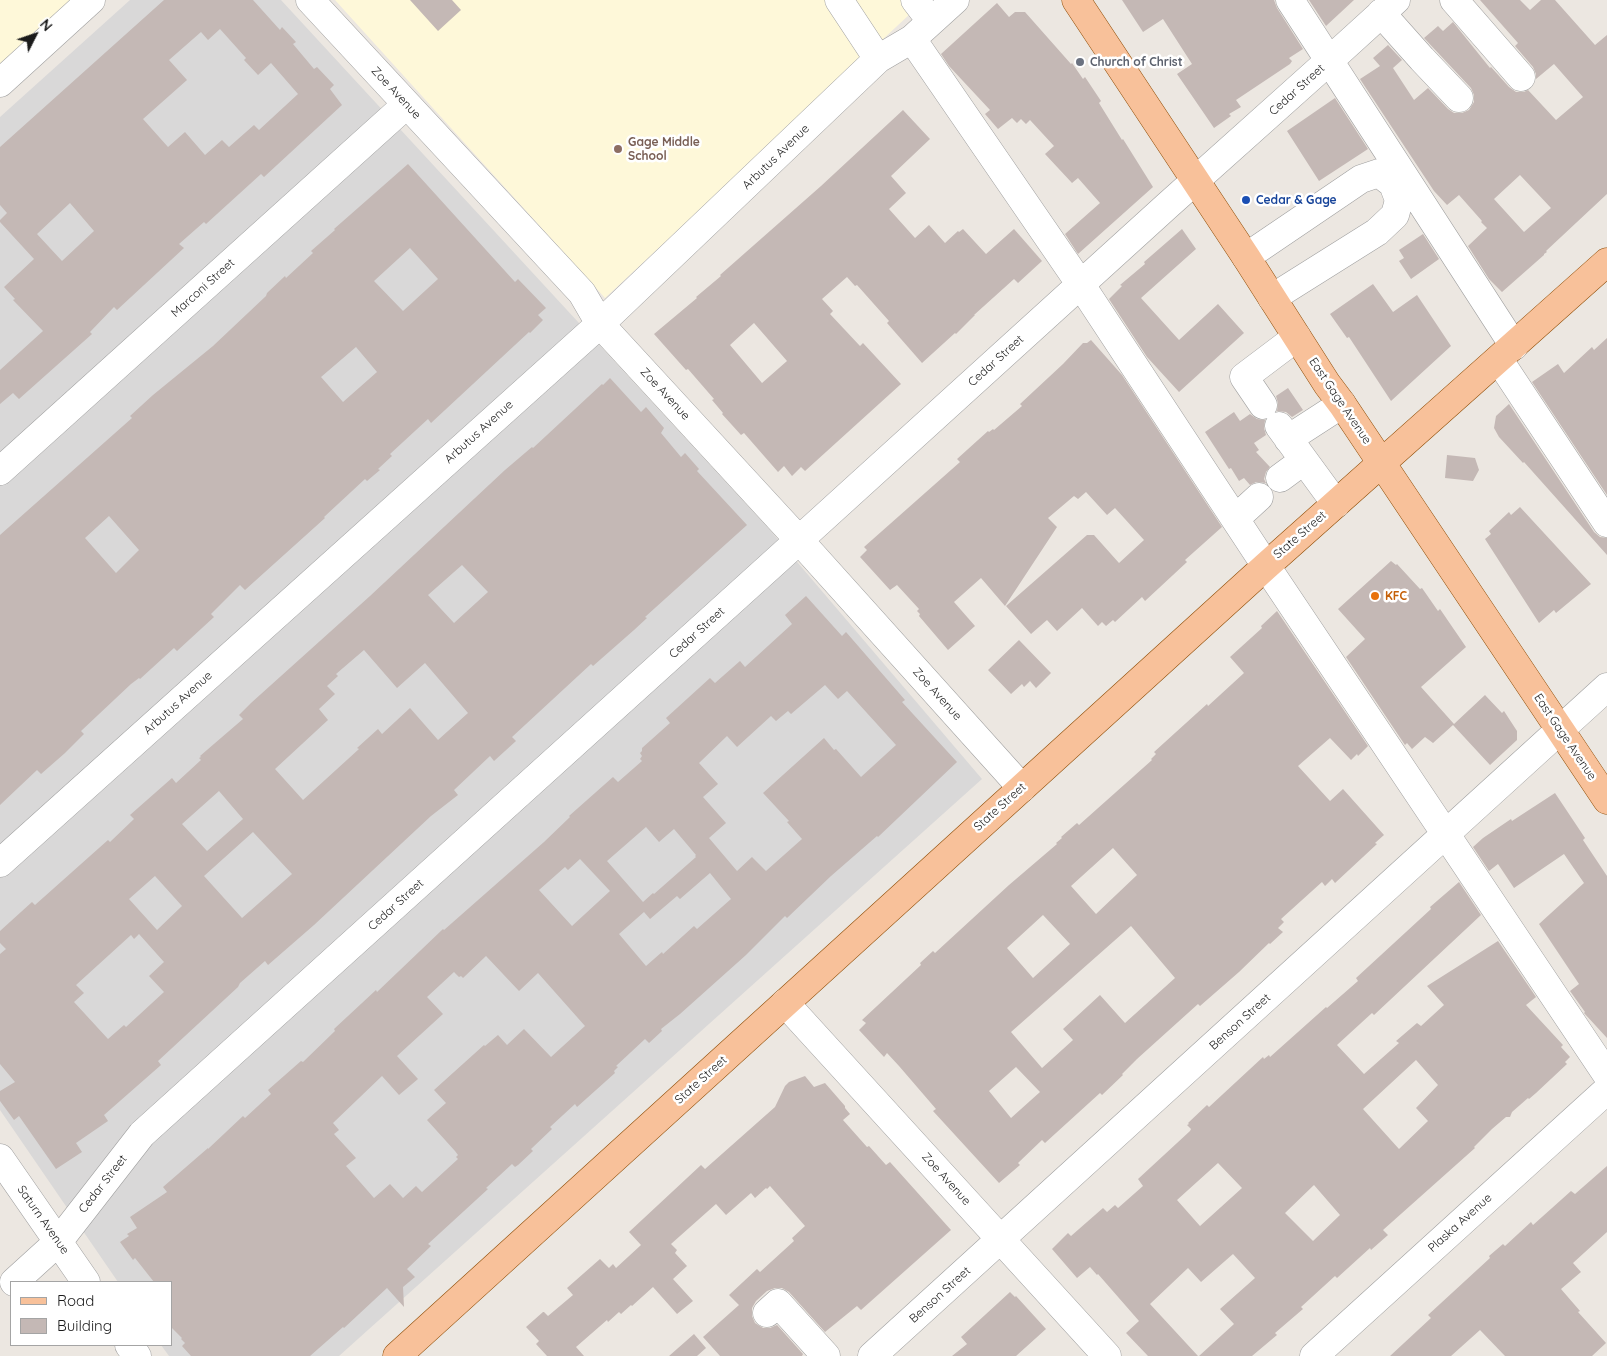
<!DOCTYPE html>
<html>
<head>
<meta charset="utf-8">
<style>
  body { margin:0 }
  #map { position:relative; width:1607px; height:1356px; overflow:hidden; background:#ece7e1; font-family:Quicksand,sans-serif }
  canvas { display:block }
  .legend { position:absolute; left:10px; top:1281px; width:162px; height:65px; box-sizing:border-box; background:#fff; border:1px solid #a4a4a4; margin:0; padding:6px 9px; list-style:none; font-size:15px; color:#1b1b1b }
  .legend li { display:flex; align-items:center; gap:10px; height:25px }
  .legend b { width:25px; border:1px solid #a4a4a4 }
  .north { position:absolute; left:10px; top:10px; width:50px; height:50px; -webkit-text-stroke:4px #fff; paint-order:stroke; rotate:49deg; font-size:14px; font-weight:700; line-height:20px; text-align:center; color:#1b1b1b }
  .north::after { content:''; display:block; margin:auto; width:18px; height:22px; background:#1b1b1b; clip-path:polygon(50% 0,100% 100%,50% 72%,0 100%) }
</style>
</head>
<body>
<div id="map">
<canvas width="1607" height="1356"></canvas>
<ul class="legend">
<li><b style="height:6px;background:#f8c19a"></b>Road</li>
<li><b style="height:14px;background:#c4b8b5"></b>Building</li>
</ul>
<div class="north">N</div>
</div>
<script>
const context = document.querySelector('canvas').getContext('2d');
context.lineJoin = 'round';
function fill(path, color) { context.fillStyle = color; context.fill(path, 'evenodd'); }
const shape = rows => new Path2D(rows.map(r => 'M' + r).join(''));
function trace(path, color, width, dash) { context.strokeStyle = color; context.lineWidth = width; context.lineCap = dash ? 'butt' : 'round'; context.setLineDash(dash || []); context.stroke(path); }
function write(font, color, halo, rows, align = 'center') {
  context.font = font + ' Quicksand,sans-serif'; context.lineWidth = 5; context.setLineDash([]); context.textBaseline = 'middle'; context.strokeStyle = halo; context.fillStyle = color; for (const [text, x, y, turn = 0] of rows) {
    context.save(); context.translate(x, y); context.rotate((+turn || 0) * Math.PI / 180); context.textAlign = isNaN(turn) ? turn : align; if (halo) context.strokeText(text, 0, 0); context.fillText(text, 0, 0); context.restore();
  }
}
fill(shape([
  [130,0,281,0,769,529,982,779,339,1356,169,1356,161,1345,171,1345,171,1282,118,1282,0,1110,0,117]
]), '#d9d8d8');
fill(shape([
  [0,0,71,0,0,64],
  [335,0,925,0,605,298]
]), '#fef8d9');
fill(shape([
  [164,0,253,0,280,30,282,27,296,42,293,44,314,69,317,67,334,85,330,89,342,105,264,177,261,174,206,224,204,222,179,244,184,248,117,310,114,307,90,332,92,334,19,399,13,393,0,404,0,370,43,331,13,300,15,299,4,287,34,259,0,222,0,220,7,213,0,205,0,147],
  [220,29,246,58,244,60,258,75,271,63,298,94,259,130,254,125,229,147,222,140,205,155,185,132,168,147,143,119,187,80,169,60,201,32,208,40],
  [70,203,94,231,62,261,37,234],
  [410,0,452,0,461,10,438,31],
  [1122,0,1274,0,1277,8,1303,49,1289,58,1292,61,1290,64,1236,100,1241,107,1229,114,1231,116,1214,128,1177,74,1192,64,1163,19,1143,32],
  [1309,0,1354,0,1326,26],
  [1480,0,1520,0,1530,10,1541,0,1555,0,1595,45,1607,35,1607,194,1546,251,1547,252,1544,254,1544,255,1502,292,1489,279,1468,246,1487,228,1481,222,1482,221,1459,195,1447,205,1434,191,1360,79,1380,66,1373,58,1388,45,1402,60,1393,68,1414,100,1428,88,1448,109,1454,113,1462,113,1469,110,1474,102,1474,95,1471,88,1424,38,1438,26,1443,31,1453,22,1490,68,1491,67,1509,87,1516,92,1524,92,1528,90,1556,120,1583,97,1554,64,1536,79,1536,74,1533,67,1515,46,1518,43],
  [1520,175,1551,208,1524,232,1494,199],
  [997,3,1009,17,1015,12,1025,12,1071,64,1072,63,1083,79,1085,77,1101,101,1099,103,1122,140,1123,139,1153,187,1078,254,1065,234,1100,203,1078,178,1072,183,1045,154,1054,146,1030,120,1026,124,1021,119,1017,123,1012,118,998,129,985,114,990,110,949,66,941,54],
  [1335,98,1368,149,1319,181,1287,131],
  [903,110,930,139,891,176,906,193,889,209,915,238,929,225,945,243,958,231,959,232,963,229,986,254,1014,229,1042,261,1018,283,1014,279,974,315,975,315,956,334,955,333,922,363,887,323,889,321,857,285,855,286,847,277,822,299,833,311,830,314,860,346,863,343,901,384,805,471,801,467,792,476,784,466,778,472,744,433,741,435,722,414,723,413,712,400,714,399,688,369,686,370,654,334,697,298,696,297,721,276,720,275,821,186],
  [754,323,787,361,762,383,730,345],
  [408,164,515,282,518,279,546,308,538,315,543,320,530,333,529,332,431,423,428,419,390,454,392,456,378,469,380,470,367,481,365,479,324,517,325,518,245,590,240,585,211,614,214,617,177,651,174,648,140,679,139,678,131,684,81,731,84,734,65,753,41,774,37,770,0,805,0,535,132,418,130,416,153,395,213,346,266,296,267,293,285,276,286,278,313,253,311,251,335,230,334,229],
  [410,248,438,279,403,311,374,281],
  [356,347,377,372,343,402,321,377],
  [109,516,139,550,116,573,85,538],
  [1182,229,1196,249,1141,298,1179,340,1218,304,1244,333,1179,392,1147,357,1109,299,1122,286,1120,285,1145,264,1144,262],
  [1423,234,1439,259,1411,279,1399,261,1404,258,1399,250],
  [1373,284,1393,312,1417,295,1451,346,1391,401,1349,337,1347,338,1330,314],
  [1607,338,1607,495,1532,382,1558,364,1564,373,1592,347,1594,350],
  [1091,340,1122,375,1222,527,1185,560,1187,562,1145,601,1142,597,1115,622,1113,620,1106,626,1102,622,1098,626,1082,608,1057,631,1047,620,1031,634,1006,606,1087,535,1094,535,1119,563,1144,540,1115,508,1107,515,1086,492,1078,499,1074,496,1048,518,1057,527,1005,606,981,578,954,602,975,626,948,650,919,616,920,614,917,611,919,609,897,585,890,590,860,557,867,550,864,547,960,462,957,459,988,431,989,432,993,429,994,430,1022,406,1020,404,1063,364,1083,343,1087,343],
  [610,378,641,412,646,407,664,428,661,433,681,457,685,453,699,469,697,471,747,525,645,617,647,618,634,630,593,666,591,664,512,737,516,741,494,761,490,756,454,790,458,795,431,816,314,925,268,965,265,961,240,983,238,987,158,1061,161,1065,104,1115,108,1121,76,1143,82,1152,56,1169,19,1116,14,1120,0,1101,0,1091,15,1082,0,1064,0,954,6,949,0,943,0,931,32,902,35,905,108,840,110,842,134,819,130,815,172,778,176,783,201,760,199,758,201,757,200,756,243,719,239,715,251,703,370,596,505,470,532,447,533,448,602,384,603,385],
  [462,565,488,592,454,623,428,595],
  [364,650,397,688,425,663,468,713,438,740,410,708,382,734,378,729,357,748,359,749,303,800,275,769,328,720,319,709,335,694,327,686,338,676,336,674],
  [219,791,243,819,207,851,182,824],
  [253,832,292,874,242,918,204,876],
  [155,876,182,906,157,930,129,899],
  [139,934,164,962,149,976,164,992,126,1027,124,1025,108,1039,74,1002,84,993,76,985,131,935,134,939],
  [1288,388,1303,410,1292,417,1286,412,1277,411,1278,403,1276,396],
  [1509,404,1594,532,1600,537,1607,538,1607,555,1524,462,1523,463,1499,437,1494,428,1496,416],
  [1234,412,1240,421,1250,414,1257,419,1265,420,1264,428,1266,435,1254,443,1259,450,1256,452,1270,467,1266,472,1264,479,1266,483,1256,482,1250,485,1244,478,1239,481,1231,468,1229,469,1205,432],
  [1447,455,1475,458,1479,470,1473,481,1445,478],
  [1520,507,1591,584,1556,613,1554,610,1539,623,1485,539,1491,534,1489,531,1509,512,1511,515],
  [1391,561,1396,565,1397,564,1420,589,1422,588,1438,611,1440,609,1466,647,1421,687,1454,724,1485,695,1502,713,1504,711,1517,731,1517,740,1490,765,1453,725,1433,743,1425,737,1412,749,1407,743,1405,745,1346,657,1365,639,1338,609],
  [806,596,842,636,846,632,905,700,902,702,957,762,878,837,877,836,831,876,787,918,785,916,746,955,680,1014,661,1029,662,1031,649,1043,645,1039,616,1066,618,1067,614,1071,615,1073,577,1107,575,1104,550,1127,552,1129,531,1149,533,1151,518,1165,515,1167,512,1164,486,1188,488,1189,428,1244,431,1246,407,1269,415,1277,403,1287,404,1307,387,1288,344,1328,343,1327,310,1356,191,1356,182,1346,185,1343,181,1339,182,1338,171,1327,171,1282,154,1282,135,1258,133,1260,120,1242,129,1236,127,1234,137,1228,130,1217,167,1192,163,1187,208,1148,208,1149,243,1116,245,1118,271,1094,268,1090,301,1061,303,1062,335,1031,334,1029,376,990,377,992,443,929,444,930,544,842,570,817,569,816,613,777,618,782,642,761,640,759,642,756,640,753,642,751,642,748,670,723,666,718,710,678,715,683,740,661,745,667,792,624,785,615],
  [825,685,838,699,847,691,896,745,861,777,836,749,834,750,824,738,763,793,789,821,787,822,802,839,766,871,752,857,737,871,709,838,726,823,703,797,718,784,699,763,727,736,737,747,771,716,776,721,788,711,791,714],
  [646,827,659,842,674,829,696,855,695,856,696,857,654,894,653,893,643,902,607,861],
  [580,859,610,891,572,926,539,890,565,867,568,870],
  [710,873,731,899,697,929,694,926,663,954,662,952,646,966,619,934,644,912,650,919,677,896,680,899],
  [486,956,519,991,538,973,585,1026,551,1057,524,1029,507,1045,498,1035,485,1046,484,1045,434,1090,446,1103,427,1120,455,1151,458,1155,456,1157,458,1159,422,1192,416,1186,403,1198,390,1184,374,1198,346,1166,356,1158,334,1134,339,1130,333,1123,382,1076,399,1095,418,1079,397,1056,443,1014,427,997,454,972,459,977,461,976,463,978],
  [1277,611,1368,746,1358,756,1357,754,1351,760,1330,738,1298,766,1330,801,1343,789,1384,835,1375,843,1377,844,1335,883,1332,879,1325,886,1322,882,1281,919,1284,922,1278,928,1283,932,1270,944,1269,943,1239,972,1200,1006,1198,1004,1137,1059,1122,1074,1123,1075,1102,1095,1100,1093,1045,1143,1042,1140,1018,1163,1020,1165,999,1183,933,1111,936,1109,899,1066,887,1053,884,1057,859,1030,866,1023,862,1020,921,965,920,963,933,951,935,953,1009,885,1057,844,1056,843,1062,838,1061,837,1077,823,1079,825,1152,760,1151,759,1156,754,1154,752,1207,704,1208,706,1244,673,1230,657,1262,628,1261,626],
  [1113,848,1137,875,1096,914,1071,886],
  [1043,915,1070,944,1033,978,1007,948],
  [1131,926,1175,978,1125,1023,1100,995,1063,1029,1073,1040,1042,1068,1011,1032],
  [1016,1067,1040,1092,1011,1118,989,1091],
  [1019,640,1051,673,1036,688,1030,681,1024,687,1022,684,1011,694,988,670],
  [1555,793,1585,838,1583,840,1607,876,1607,1038,1584,1013,1585,1012,1570,991,1579,984,1539,924,1584,883,1564,854,1514,888,1498,864,1489,871,1473,847,1483,838,1511,819,1512,821],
  [1459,882,1481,915,1374,1015,1372,1013,1337,1045,1364,1074,1399,1043,1396,1041,1417,1023,1421,1026,1444,1005,1427,986,1498,941,1536,997,1526,1005,1563,1045,1561,1047,1570,1057,1565,1062,1567,1064,1536,1093,1529,1099,1528,1098,1512,1112,1510,1117,1506,1117,1492,1129,1474,1147,1475,1148,1383,1230,1388,1235,1371,1250,1370,1248,1337,1278,1335,1276,1301,1307,1303,1309,1275,1333,1277,1335,1252,1356,1199,1356,1234,1324,1220,1309,1255,1278,1233,1254,1201,1282,1188,1268,1150,1304,1198,1356,1148,1356,1126,1333,1139,1321,1098,1274,1097,1275,1090,1267,1077,1278,1052,1249,1068,1233,1071,1236,1103,1208,1107,1212,1115,1205,1118,1208,1143,1186,1138,1179,1190,1131,1191,1129,1187,1125,1189,1124,1188,1123,1207,1105,1209,1107,1263,1057,1264,1059,1269,1055,1270,1057,1326,1007,1327,1008,1358,981,1356,978,1431,909,1430,907],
  [1416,1060,1438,1085,1416,1108,1428,1121,1399,1149,1363,1109],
  [1218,1163,1242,1188,1200,1226,1177,1200],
  [1314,1185,1340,1215,1313,1241,1285,1213],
  [805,1076,814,1087,825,1083,845,1106,845,1108,850,1114,843,1120,867,1147,869,1146,886,1165,890,1162,951,1230,861,1310,857,1306,825,1332,789,1292,782,1288,775,1288,767,1291,756,1301,752,1308,752,1316,755,1323,763,1328,770,1328,777,1325,803,1354,802,1356,720,1356,703,1337,739,1305,729,1295,757,1269,760,1272,794,1241,792,1238,805,1226,770,1186,767,1189,766,1188,755,1198,751,1193,726,1215,716,1204,671,1244,677,1250,675,1253,687,1266,673,1279,693,1301,677,1314,653,1287,632,1306,631,1305,621,1314,619,1312,608,1322,607,1320,576,1347,584,1356,547,1356,536,1344,539,1341,526,1327,543,1312,544,1312,548,1316,573,1295,567,1288,600,1259,609,1268,613,1264,616,1268,641,1245,629,1232,701,1165,705,1169,775,1107,785,1086,789,1082],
  [1607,1166,1607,1232,1573,1263,1581,1272,1561,1289,1580,1311,1578,1312,1606,1343,1592,1356,1505,1356,1480,1330,1451,1356,1390,1356,1431,1318,1428,1315,1490,1258,1489,1256,1503,1244,1505,1246,1531,1222,1533,1225,1571,1191,1575,1194],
  [1010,1292,1015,1297,1016,1296,1046,1329,1016,1356,952,1356,967,1344,961,1337],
  [694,1334,706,1348,697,1356,669,1356]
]), '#c4b8b5');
const minor = shape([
  [310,0,582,293,600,324,799,540,1022,788],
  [839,0,878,59],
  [915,0,931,21],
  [1290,0,1514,346],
  [1454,0,1521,77],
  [1381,13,1422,59,1459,98],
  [912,39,1081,285,1266,566,1607,1075],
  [0,83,91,0],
  [1246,257,1361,179,1379,173,1393,184,1399,200,1395,215,1377,232,1272,298],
  [1499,360,1607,523],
  [1263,405,1244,377,1297,337],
  [1279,426,1336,504],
  [1288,439,1342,404],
  [0,471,406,105],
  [1280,478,1303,461],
  [1235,519,1259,497],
  [0,863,600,324,878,59,912,39,955,0],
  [785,1003,1107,1356],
  [0,1158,86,1282],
  [14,1282,58,1242,142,1134,776,561,1168,205,1330,60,1396,0],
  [767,1313,778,1303,826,1356],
  [129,1345,137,1356],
  [872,1356,1607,687],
  [1314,1356,1607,1090]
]);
const major = shape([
  [1076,0,1246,257,1327,384,1342,404,1607,800],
  [397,1356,1266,566,1607,262]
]);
trace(minor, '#9f9f9f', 29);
trace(major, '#8e4c05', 29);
trace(minor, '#fff', 28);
trace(major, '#f8c19a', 28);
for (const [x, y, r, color] of [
  [1080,62,5,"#6b7280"],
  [618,149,5,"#8d6e63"],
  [1246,200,5,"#1a4fb4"],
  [1375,596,5,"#e8710a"]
]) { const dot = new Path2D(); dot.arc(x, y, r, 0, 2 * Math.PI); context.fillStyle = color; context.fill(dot); trace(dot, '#fff', 2); }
write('bold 12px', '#5b616d', '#fff', [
  ["Church of Christ",1090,62]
], 'left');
write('12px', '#1b1b1b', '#fff', [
  ["Cedar Street",1297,90,-42],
  ["Zoe Avenue",396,93,47],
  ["Arbutus Avenue",776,157,-44],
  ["Marconi Street",203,288,-42],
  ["Cedar Street",996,361,-42],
  ["Zoe Avenue",665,394,47],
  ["East Gage Avenue",1340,401,56],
  ["Arbutus Avenue",479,432,-42],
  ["State Street",1300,535,-41],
  ["Cedar Street",697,633,-42],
  ["Zoe Avenue",937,694,48],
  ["Arbutus Avenue",178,703,-42],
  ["East Gage Avenue",1565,737,56],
  ["State Street",1000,807,-42],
  ["Cedar Street",396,905,-42],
  ["Benson Street",1240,1022,-42],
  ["State Street",701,1080,-42],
  ["Zoe Avenue",946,1179,48],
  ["Cedar Street",103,1184,-52],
  ["Saturn Avenue",43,1220,55],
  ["Plaska Avenue",1460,1223,-42],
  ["Benson Street",940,1295,-42]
]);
write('bold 12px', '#785e54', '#fff', [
  ["Gage Middle",628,142],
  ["School",628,156]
], 'left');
write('bold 12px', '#164399', '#fff', [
  ["Cedar & Gage",1256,200]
], 'left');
write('bold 12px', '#c56008', '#fff', [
  ["KFC",1385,596]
], 'left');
</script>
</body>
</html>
